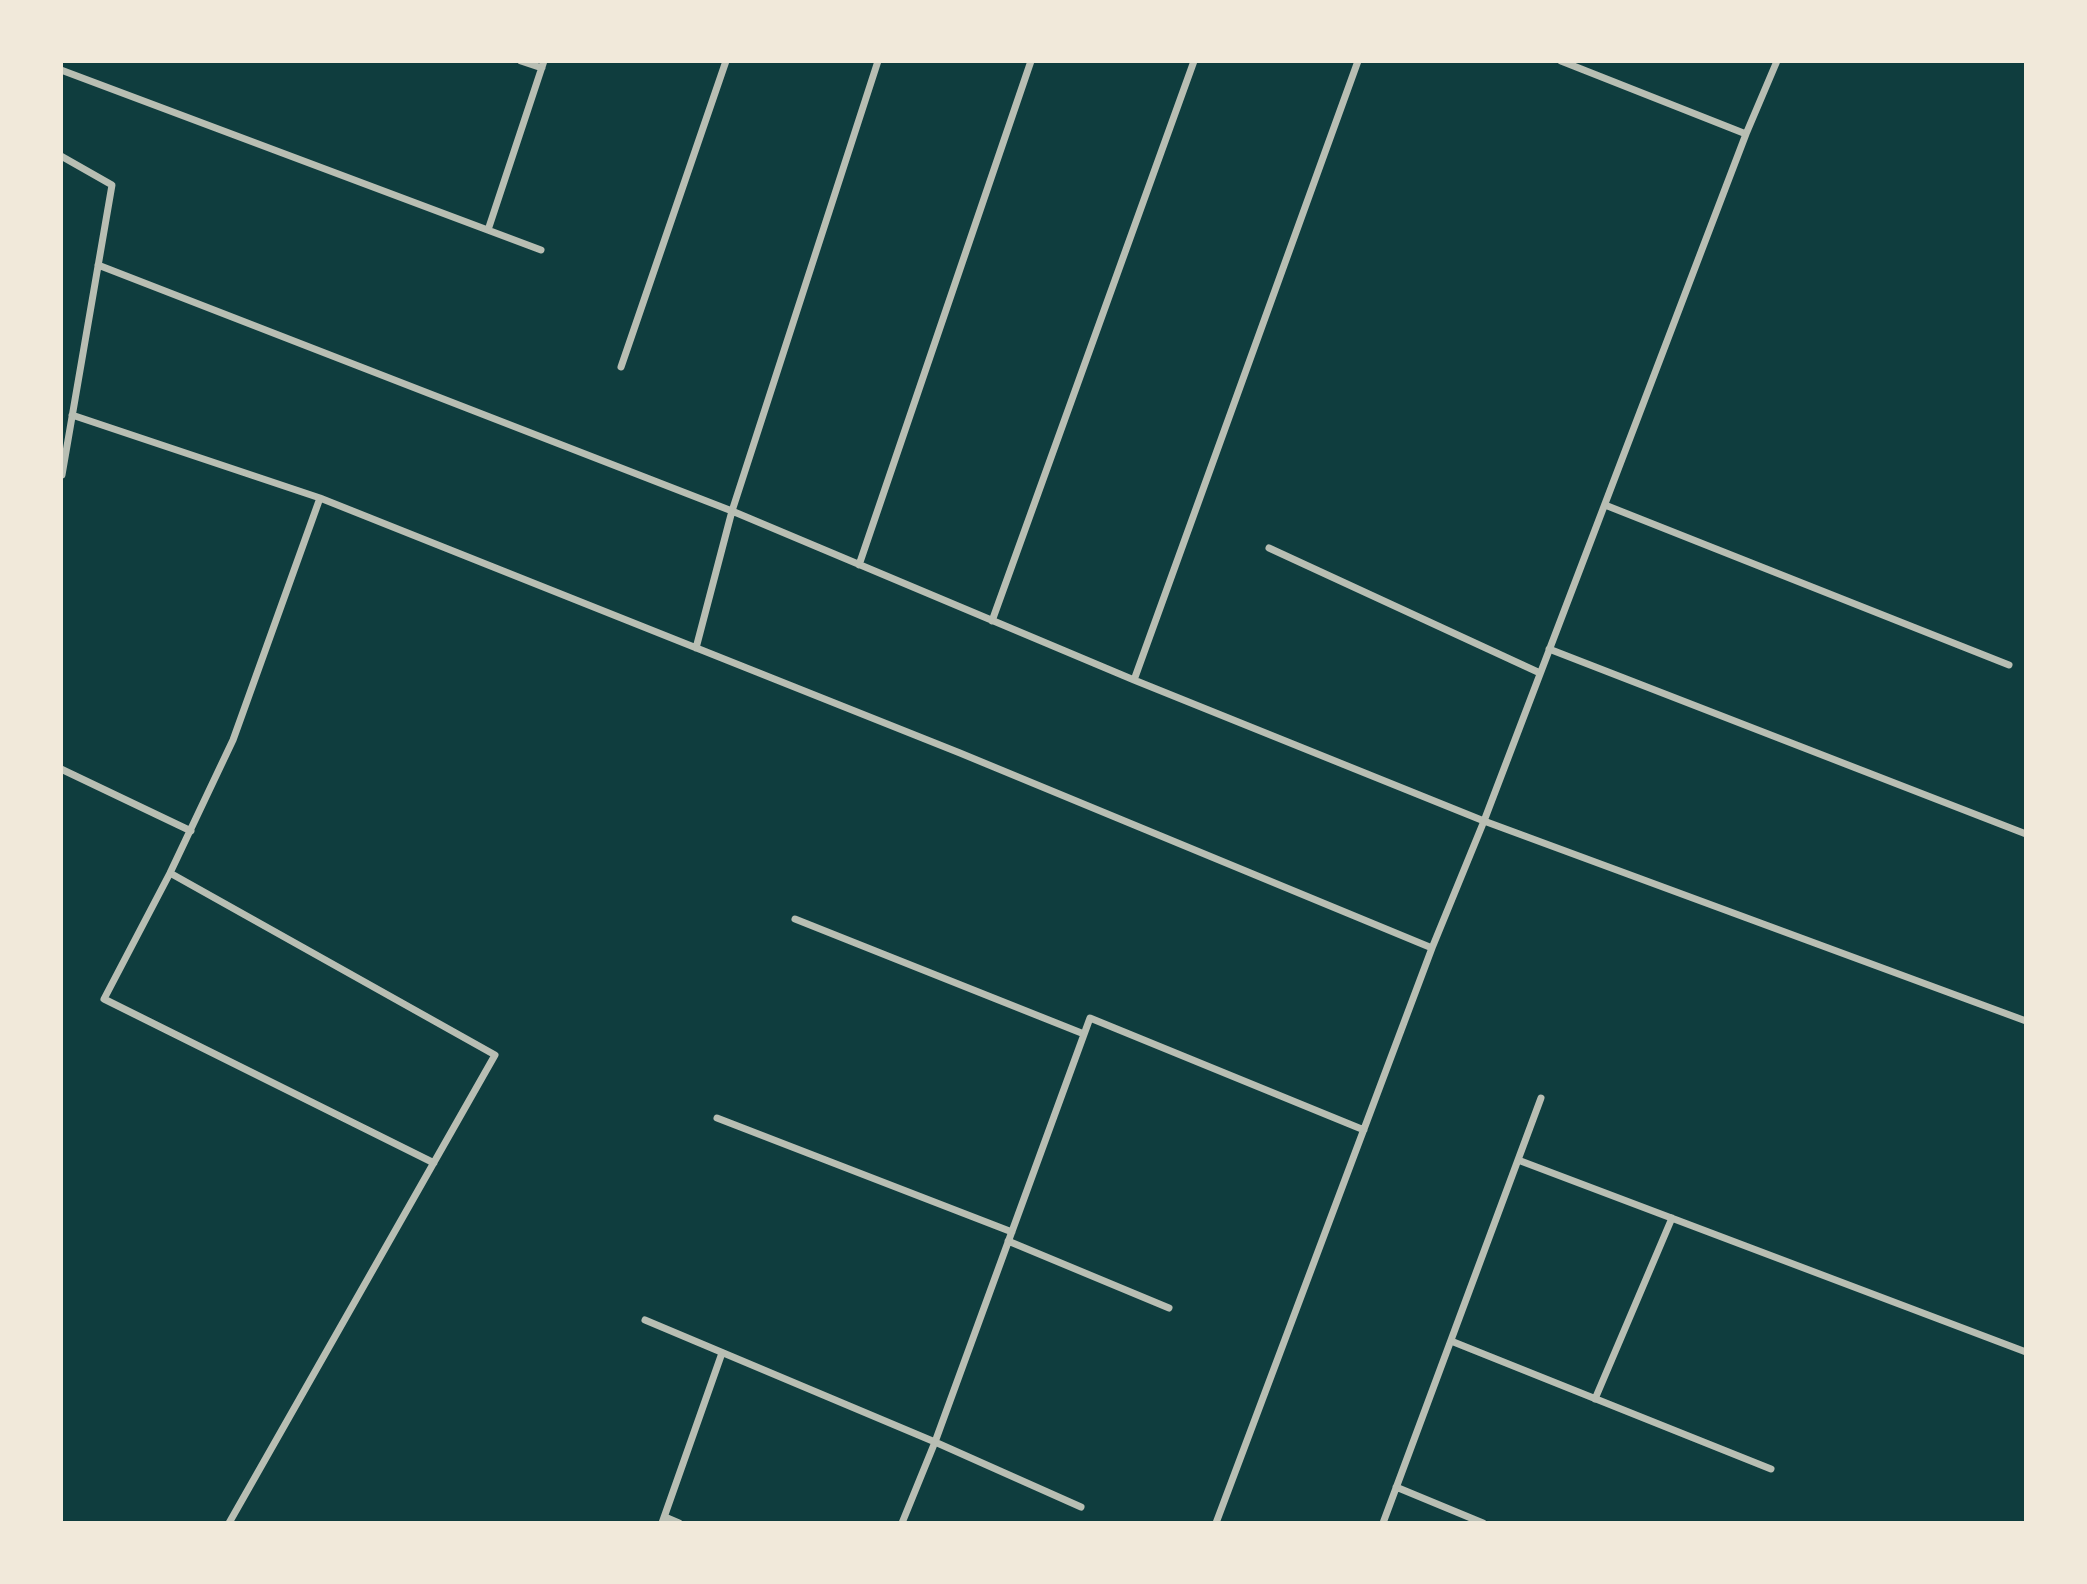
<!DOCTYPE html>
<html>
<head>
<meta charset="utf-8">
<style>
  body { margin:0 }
  #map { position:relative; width:2087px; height:1584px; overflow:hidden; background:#0f3d3e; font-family:"DM Sans",sans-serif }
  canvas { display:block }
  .frame { position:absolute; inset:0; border:63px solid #f1e9da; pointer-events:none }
</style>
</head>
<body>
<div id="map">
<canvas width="2087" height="1584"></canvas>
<div class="frame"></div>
</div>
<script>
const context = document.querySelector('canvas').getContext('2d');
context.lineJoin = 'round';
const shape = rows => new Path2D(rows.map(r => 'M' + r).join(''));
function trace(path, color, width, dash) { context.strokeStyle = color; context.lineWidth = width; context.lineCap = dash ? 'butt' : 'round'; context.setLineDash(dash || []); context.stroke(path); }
trace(shape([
  [521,61,542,68],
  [1561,61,1746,134],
  [61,70,541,250],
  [61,156,112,185,62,475],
  [488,230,544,61],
  [98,265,732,511,1134,680,1484,821,2026,1021],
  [621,367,726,61],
  [72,415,320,498,960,753,1432,948],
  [320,498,233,740,170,873,104,999,434,1163],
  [1605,505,2009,665],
  [1269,548,1540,673],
  [859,565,1031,61],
  [992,621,1194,61],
  [696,648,732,511,878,61],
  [1549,649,2026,834],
  [1134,680,1358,61],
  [61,769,191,831],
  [170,873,495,1055,229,1523],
  [795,919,1084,1034],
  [717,1118,1012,1232],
  [1518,1160,2026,1352],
  [1008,1241,1169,1308],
  [645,1320,935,1442,1081,1507],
  [1451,1341,1771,1469],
  [1595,1399,1672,1218],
  [1396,1487,1483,1523],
  [665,1517,679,1523],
  [662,1523,722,1353],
  [902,1523,935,1442,1090,1018,1364,1130],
  [1216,1523,1432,948,1484,821,1746,134,1777,61],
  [1383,1523,1541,1098]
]), '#b8beb3', 7);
</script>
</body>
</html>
